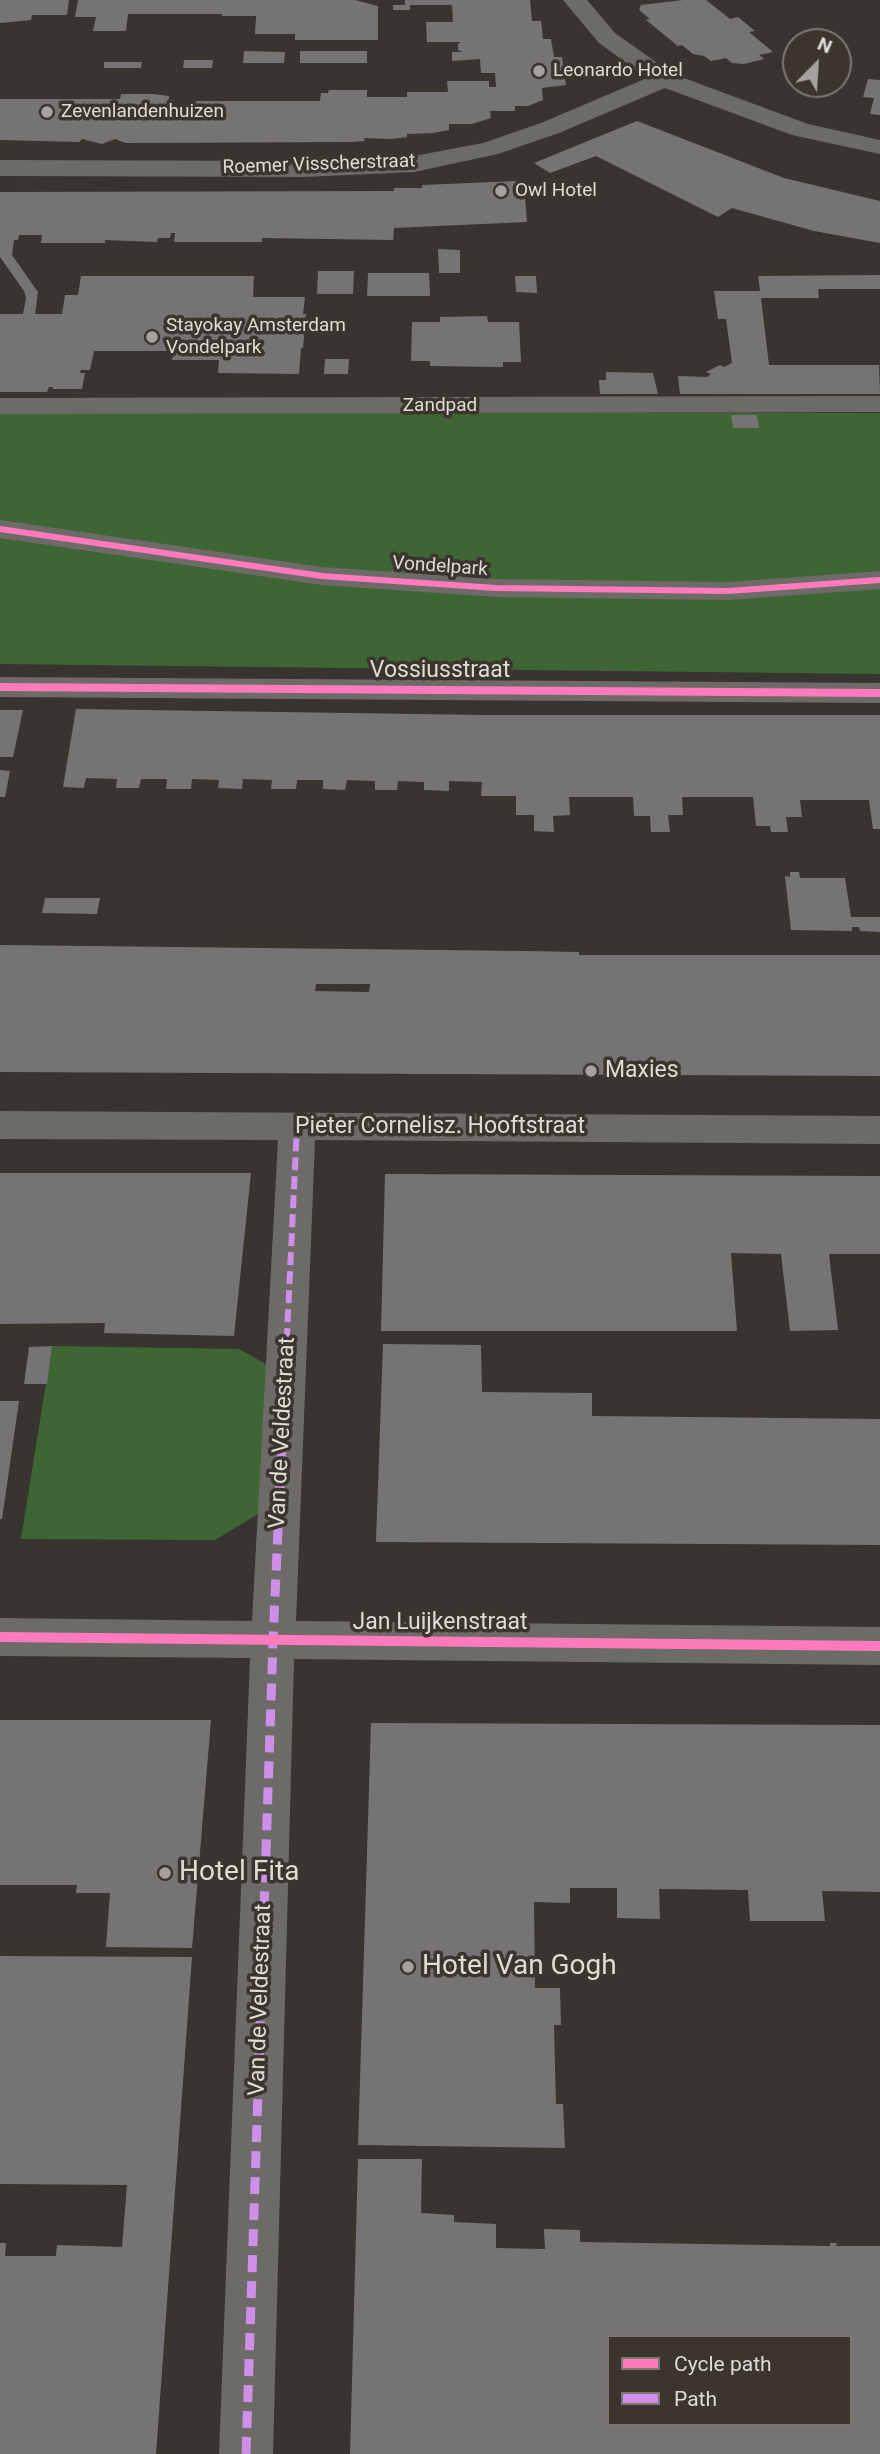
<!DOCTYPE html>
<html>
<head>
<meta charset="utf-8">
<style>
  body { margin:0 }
  #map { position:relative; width:880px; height:2454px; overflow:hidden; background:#383531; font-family:Roboto,sans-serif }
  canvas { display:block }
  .legend { position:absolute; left:607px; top:2335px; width:245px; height:91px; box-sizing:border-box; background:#3b352e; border:2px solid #7d7772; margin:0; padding:9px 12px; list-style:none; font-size:21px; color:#dfdbd7 }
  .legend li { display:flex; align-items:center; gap:14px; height:35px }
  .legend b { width:35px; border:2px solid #7d7772 }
  .north { position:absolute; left:782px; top:28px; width:70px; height:70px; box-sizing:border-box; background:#3b352e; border:2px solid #7d7772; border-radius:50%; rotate:24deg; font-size:19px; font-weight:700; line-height:28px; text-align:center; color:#dfdbd7 }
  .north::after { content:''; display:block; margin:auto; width:24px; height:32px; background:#a5a19d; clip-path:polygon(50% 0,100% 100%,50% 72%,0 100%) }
</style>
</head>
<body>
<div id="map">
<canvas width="880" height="2454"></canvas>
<ul class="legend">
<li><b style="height:9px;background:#fd7abc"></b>Cycle path</li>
<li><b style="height:9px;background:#ce8fe9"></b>Path</li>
</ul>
<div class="north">N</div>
</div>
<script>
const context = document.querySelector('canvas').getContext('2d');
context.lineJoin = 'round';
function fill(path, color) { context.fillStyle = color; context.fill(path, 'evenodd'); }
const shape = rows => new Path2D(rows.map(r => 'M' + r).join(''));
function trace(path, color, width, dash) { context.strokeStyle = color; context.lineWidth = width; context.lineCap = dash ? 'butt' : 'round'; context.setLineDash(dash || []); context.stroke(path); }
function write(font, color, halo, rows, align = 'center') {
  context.font = font + ' Roboto,sans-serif'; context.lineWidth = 7; context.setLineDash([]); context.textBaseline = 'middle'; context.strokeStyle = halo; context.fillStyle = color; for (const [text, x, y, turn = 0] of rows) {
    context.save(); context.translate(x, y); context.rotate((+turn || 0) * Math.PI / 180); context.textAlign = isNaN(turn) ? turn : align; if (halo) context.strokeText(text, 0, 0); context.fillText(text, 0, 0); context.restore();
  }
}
fill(shape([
  [0,411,880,413,880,674,0,664],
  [52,1346,239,1349,271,1367,263,1511,215,1540,21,1539]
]), '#3e6634');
fill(shape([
  [0,0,69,0,67,15,32,15,31,20,0,23],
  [78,0,355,0,378,6,378,40,295,40,295,34,255,34,256,16,222,16,222,14,128,14,126,31,93,31,96,17,75,17],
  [405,0,530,0,532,21,541,21,543,39,551,39,554,57,562,57,566,85,542,88,543,100,528,106,515,106,515,111,490,111,491,118,472,124,449,124,449,130,433,133,407,134,407,137,392,139,364,138,365,141,352,142,126,143,115,139,102,144,82,139,79,142,0,140,0,99,120,99,121,94,154,94,169,96,168,106,195,106,196,101,320,101,321,93,328,93,329,90,367,90,367,97,407,97,407,92,448,92,447,81,489,81,489,87,496,87,495,73,481,73,480,59,452,61,452,52,463,52,458,50,458,44,461,42,427,42,426,22,453,22,452,5,410,5,410,10,393,10,393,5,405,5],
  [683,0,706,0,730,19,738,17,755,31,749,32,773,52,759,55,764,59,744,64,732,63,726,58,711,61,704,56,693,54,682,45,678,46,646,20,650,19,639,10,641,5],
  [244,51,285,52,284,63,243,63],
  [300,51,367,51,367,63,300,63],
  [184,60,213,60,212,68,183,68],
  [104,62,142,62,141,68,104,68],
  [868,79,880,80,880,115,870,114,874,98,863,97],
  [637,121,784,178,880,201,880,243,814,231,732,208,718,217,596,156,550,173,534,163],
  [517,181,524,184,527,222,394,228,393,240,262,238,262,242,174,242,175,233,171,233,170,238,158,238,157,242,105,240,105,243,41,243,42,235,19,235,18,240,14,240,12,255,38,292,35,314,62,314,65,295,78,295,81,276,254,276,253,297,305,297,303,314,306,314,303,348,301,348,299,374,218,373,219,360,172,360,173,351,94,351,90,370,81,370,80,373,85,373,82,389,52,389,53,387,49,387,47,392,0,392,0,314,23,314,26,298,24,291,0,257,0,192,394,191,394,188,422,188,422,185],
  [438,249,460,250,460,273,439,273],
  [318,271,354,271,353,294,317,294],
  [368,273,429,273,430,296,367,296],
  [880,275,880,289,818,289,819,298,761,298,769,365,879,365,880,394,680,394,678,376,707,377,711,374,706,372,720,365,724,367,732,363,726,319,718,319,714,291,760,291,758,276],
  [515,276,536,276,537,293,516,292],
  [487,316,488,322,519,322,521,362,503,362,503,367,430,366,430,361,411,361,412,322,440,322,440,317],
  [325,359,349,359,348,374,324,374],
  [606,372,653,373,658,394,600,394,599,380,606,380],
  [731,415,757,415,759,428,733,428],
  [76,709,484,715,880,715,880,829,873,829,869,800,800,800,802,817,786,817,788,832,771,832,770,826,756,826,753,797,682,797,683,815,668,815,670,832,651,832,650,816,634,816,633,797,569,797,570,815,553,816,554,832,534,831,534,815,516,815,516,796,481,796,482,782,449,781,449,791,424,790,424,782,398,781,397,790,375,790,375,781,347,780,345,790,323,789,323,780,297,780,296,789,271,789,272,780,243,779,242,789,218,788,219,780,192,779,191,789,166,789,167,779,141,779,139,788,116,788,117,779,86,778,84,788,63,787],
  [0,710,23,710,13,757,0,757],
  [0,770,10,771,5,797,0,797],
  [790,872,799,872,800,878,845,878,851,917,880,917,880,932,860,931,859,927,852,927,852,931,791,930,785,876,790,877],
  [45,898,100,898,97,914,42,913],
  [0,945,526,951,579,952,579,955,880,955,880,1076,0,1072],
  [316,984,370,984,369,992,315,991],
  [0,1173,251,1173,234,1336,104,1333,105,1323,0,1324],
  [385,1174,880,1176,880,1254,829,1254,838,1330,790,1331,781,1254,731,1253,737,1331,381,1331],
  [383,1344,481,1345,482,1392,592,1393,592,1416,880,1419,880,1545,376,1542],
  [52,1346,47,1384,24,1384,29,1347],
  [0,1401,19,1401,2,1519,0,1519],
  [0,1720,211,1720,192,1948,106,1947,110,1893,76,1893,77,1885,0,1885],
  [371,1723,880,1725,880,1892,822,1891,825,1921,750,1921,748,1890,659,1889,660,1919,617,1918,617,1888,570,1888,570,1903,534,1902,535,1988,560,1988,561,2025,554,2025,555,2066,556,2104,563,2104,565,2148,358,2145],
  [0,1956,192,1957,156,2454,0,2454,0,2243,6,2243,5,2256,56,2256,57,2245,122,2247,127,2185,0,2184],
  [358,2159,422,2159,421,2213,454,2215,454,2222,496,2224,496,2248,545,2249,544,2229,580,2230,580,2242,830,2246,830,2243,837,2243,836,2246,880,2246,880,2454,350,2454],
  [609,2337,850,2337,850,2424,609,2424]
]), '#767374');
fill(shape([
  [563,0,587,0,615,33,673,74,808,124,880,140,880,154,792,135,665,88,559,133,498,154,414,172,304,177,0,176,0,160,304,161,414,156,483,143,541,123,647,78,599,43,563,0],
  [880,396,880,412,0,414,0,398,880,396],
  [0,520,322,567,496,579,728,582,880,571,880,589,728,600,496,597,322,585,0,538,0,520],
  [0,677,880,683,880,703,0,697,0,677],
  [0,1111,880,1116,880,1144,315,1140,296,1621,880,1627,880,1665,294,1659,273,2454,219,2454,250,1658,0,1656,0,1618,252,1621,278,1140,0,1139,0,1111]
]), '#6d6b67');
trace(shape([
  [284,1398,297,1126]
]), '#ce8fe9', 6, [13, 6]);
trace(shape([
  [246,2454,273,1641,284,1396]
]), '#ce8fe9', 9, [17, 9]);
trace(shape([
  [0,529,322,576,496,588,728,591,880,580]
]), '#fd7abc', 6);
trace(shape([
  [0,687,880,693]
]), '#fd7abc', 8);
trace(shape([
  [0,1637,880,1646]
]), '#fd7abc', 10);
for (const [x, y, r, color] of [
  [539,71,7,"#a5a19d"],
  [47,112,7,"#a5a19d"],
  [501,191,7,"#a5a19d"],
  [152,337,7,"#a5a19d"],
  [591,1071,7,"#a5a19d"],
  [165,1873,7,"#a5a19d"],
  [408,1967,7,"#a5a19d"]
]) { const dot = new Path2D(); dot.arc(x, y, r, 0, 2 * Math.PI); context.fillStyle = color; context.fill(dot); trace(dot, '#3b352e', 2.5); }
write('19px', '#dfdbd7', '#3b352e', [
  ["Leonardo Hotel",553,71],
  ["Zevenlandenhuizen",61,112],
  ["Owl Hotel",515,191],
  ["Stayokay Amsterdam",166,326],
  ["Vondelpark",166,348]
], 'left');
write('19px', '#dfdbd7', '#3b352e', [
  ["Roemer Visscherstraat",319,165,-2],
  ["Zandpad",440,406],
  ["Vondelpark",440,567,4]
]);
write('23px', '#dfdbd7', '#3b352e', [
  ["Vossiusstraat",440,671],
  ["Pieter Cornelisz. Hooftstraat",440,1127],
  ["Van de Veldestraat",283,1433,-87],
  ["Jan Luijkenstraat",440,1623],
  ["Van de Veldestraat",261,2000,-88]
]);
write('23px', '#dfdbd7', '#3b352e', [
  ["Maxies",605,1071]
], 'left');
write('28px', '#dfdbd7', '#3b352e', [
  ["Hotel Fita",179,1873],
  ["Hotel Van Gogh",422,1967]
], 'left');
</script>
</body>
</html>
